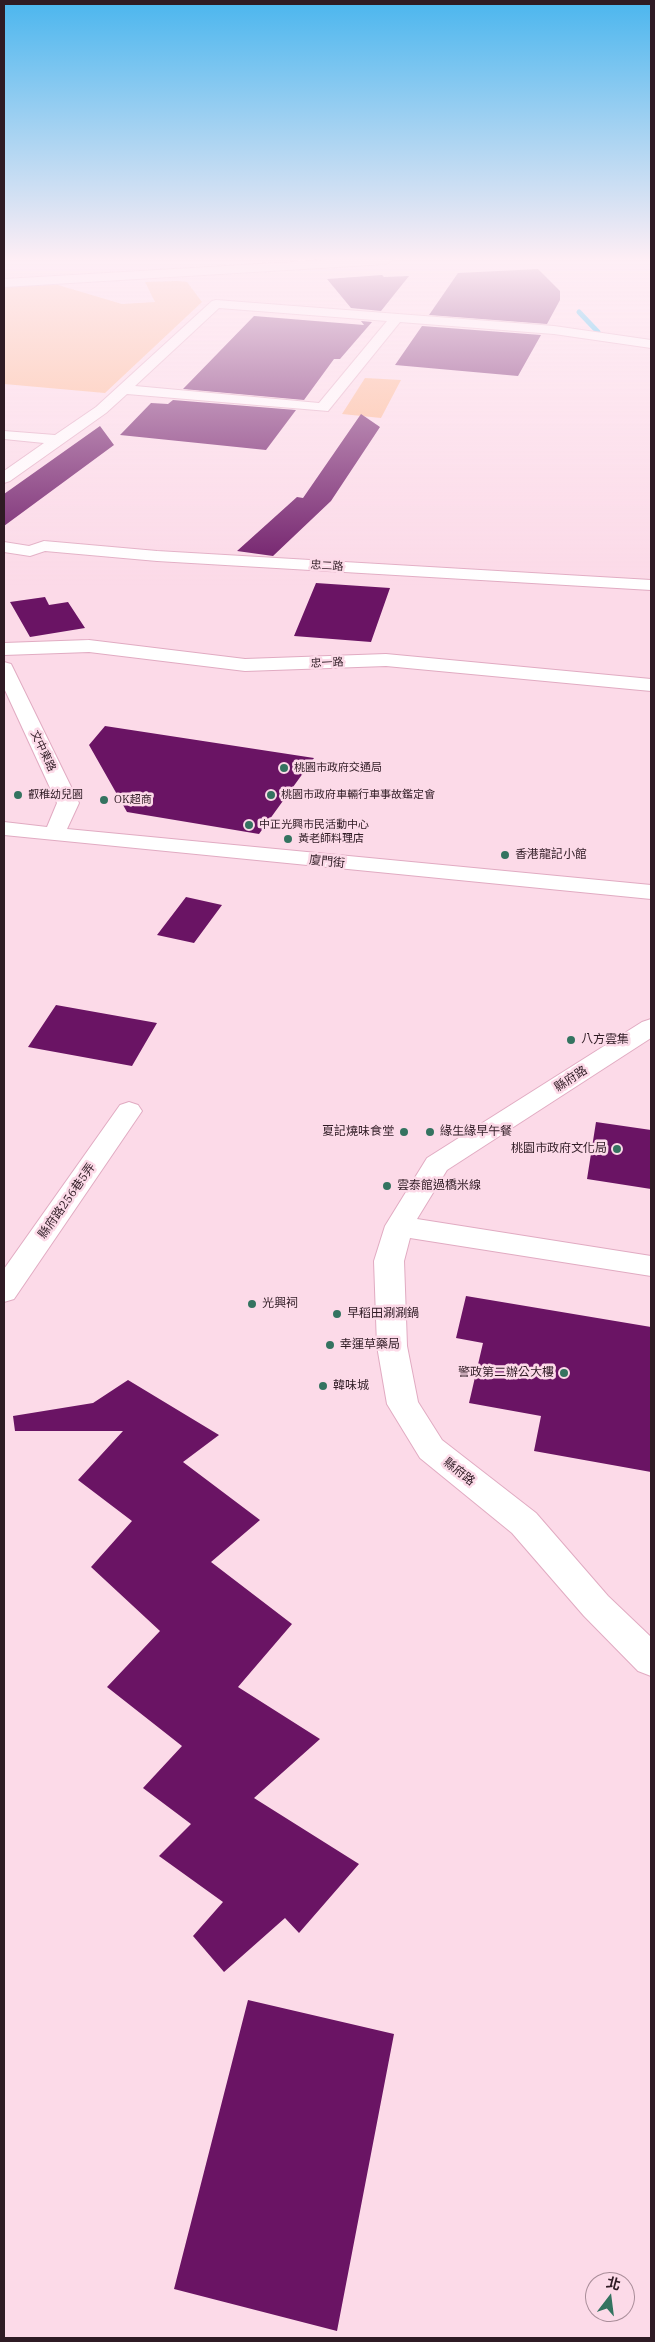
<!DOCTYPE html>
<html>
<head>
<meta charset="utf-8">
<style>
  body { margin:0 }
  #map { position:relative; width:655px; height:2342px; overflow:hidden; background:#fcdae8; font-family:"IBM Plex Serif","Noto Sans TC",serif }
  canvas { display:block }
  .frame { position:absolute; inset:0; border:5px solid #2f1b24; pointer-events:none }
  .north { position:absolute; left:585px; top:2272px; width:50px; height:50px; box-sizing:border-box; background:#fcdae8; border:1px solid #aa8e9a; border-radius:50%; rotate:15deg; font-size:14px; font-weight:700; line-height:20px; text-align:center; color:#2f1b24 }
  .north::after { content:''; display:block; margin:auto; width:18px; height:22px; background:#347360; clip-path:polygon(50% 0,100% 100%,50% 72%,0 100%) }
</style>
</head>
<body>
<div id="map">
<canvas width="655" height="2342"></canvas>
<div class="frame"></div>
<div class="north">北</div>
</div>
<script>
const context = document.querySelector('canvas').getContext('2d');
context.lineJoin = 'round';
function fill(path, color) { context.fillStyle = color; context.fill(path, 'evenodd'); }
const shape = rows => new Path2D(rows.map(r => 'M' + r).join(''));
function trace(path, color, width, dash) { context.strokeStyle = color; context.lineWidth = width; context.lineCap = dash ? 'butt' : 'round'; context.setLineDash(dash || []); context.stroke(path); }
function write(font, color, halo, rows, align = 'center') {
  context.font = font + ' "IBM Plex Serif","Noto Sans TC",serif'; context.lineWidth = 5; context.setLineDash([]); context.textBaseline = 'middle'; context.strokeStyle = halo; context.fillStyle = color; for (const [text, x, y, turn = 0] of rows) {
    context.save(); context.translate(x, y); context.rotate((+turn || 0) * Math.PI / 180); context.textAlign = isNaN(turn) ? turn : align; if (halo) context.strokeText(text, 0, 0); context.fillText(text, 0, 0); context.restore();
  }
}
fill(shape([
  [177,281,187,282,202,302,105,393,4,384,4,286,58,285,122,304,155,302,145,282],
  [365,378,401,380,381,418,342,414]
]), '#fdb68c');
trace(shape([
  [579,312,598,332]
]), '#00baf7', 5);
fill(shape([
  [538,269,560,291,560,300,547,324,429,315,458,273],
  [382,275,384,277,409,276,381,311,351,308,327,279],
  [254,316,364,325,361,321,372,322,340,359,334,359,304,400,183,389],
  [422,326,541,335,518,376,395,365],
  [173,400,296,410,266,450,120,435,151,403,168,404],
  [361,414,380,427,331,501,273,556,237,551,297,497,303,498],
  [100,426,114,445,4,526,4,494],
  [316,583,390,588,371,642,294,636],
  [45,597,49,605,68,602,85,628,30,637,10,602],
  [105,726,314,758,259,834,127,812,89,745],
  [186,897,222,905,194,943,157,935],
  [56,1005,157,1023,132,1066,28,1047],
  [596,1122,651,1130,651,1189,587,1179],
  [466,1296,651,1327,651,1472,534,1451,541,1416,469,1403,483,1343,456,1338],
  [128,1380,219,1435,183,1462,260,1520,211,1562,292,1624,238,1687,320,1739,254,1798,359,1864,299,1933,285,1918,224,1972,193,1936,223,1902,159,1856,191,1824,143,1788,182,1746,107,1687,160,1631,91,1567,132,1521,78,1480,123,1431,15,1431,13,1416,93,1403],
  [248,2000,394,2034,337,2331,174,2289]
]), '#6a1464');
const minor = shape([
  [328,260,393,260,387,264,4,287,4,279,328,260],
  [216,300,554,326,651,340,651,348,554,334,400,322,328,411,127,394,106,413,10,481,4,483,4,471,44,443,4,439,4,431,55,435,96,407,212,301,216,300],
  [219,308,387,321,319,403,135,386,219,308],
  [44,541,157,551,651,580,651,590,157,561,45,551,30,556,4,552,4,542,29,546,44,541],
  [89,640,245,659,386,654,651,679,651,691,386,666,245,671,89,652,4,655,4,643,89,640],
  [4,662,11,664,13,668,79,803,67,829,651,885,651,899,4,835,4,822,47,827,57,803,4,688,4,662],
  [651,1019,651,1038,447,1170,417,1219,651,1256,651,1276,410,1238,404,1261,407,1346,418,1402,442,1440,536,1513,608,1596,651,1637,651,1676,638,1671,584,1616,512,1533,420,1458,387,1404,377,1346,374,1261,385,1226,427,1158,642,1022,651,1019],
  [129,1102,138,1105,142,1111,14,1299,4,1302,4,1269,120,1105,129,1102]
]);
trace(minor, '#e1abc2', 2);
fill(minor, '#fff');
const sky = context.createLinearGradient(0, 0, 0, 588);
sky.addColorStop(0, '#4bb6ee');
sky.addColorStop(0.44, '#feeef5');
sky.addColorStop(1, '#feeef500');
context.fillStyle = sky;
context.fillRect(0, 0, 655, 588);
for (const [x, y, r, color] of [
  [284,768,5,"#347360"],
  [18,795,5,"#347360"],
  [271,795,5,"#347360"],
  [104,800,5,"#347360"],
  [249,825,5,"#347360"],
  [288,839,5,"#347360"],
  [505,855,5,"#347360"],
  [571,1040,5,"#347360"],
  [404,1132,5,"#347360"],
  [430,1132,5,"#347360"],
  [617,1149,5,"#347360"],
  [387,1186,5,"#347360"],
  [252,1304,5,"#347360"],
  [337,1314,5,"#347360"],
  [330,1345,5,"#347360"],
  [564,1373,5,"#347360"],
  [323,1386,5,"#347360"]
]) { const dot = new Path2D(); dot.arc(x, y, r, 0, 2 * Math.PI); context.fillStyle = color; context.fill(dot); trace(dot, '#fcdae8', 2); }
write('11px', '#2f1b24', '#fcdae8', [
  ["忠二路",327,566,3],
  ["忠一路",327,663,-3],
  ["文中東路",43,751,65]
]);
write('11px', '#2f1b24', '#fcdae8', [
  ["桃園市政府交通局",294,768],
  ["叡稚幼兒園",28,795],
  ["桃園市政府車輛行車事故鑑定會",281,795],
  ["OK超商",114,800],
  ["中正光興市民活動中心",259,825],
  ["黃老師料理店",298,839]
], 'left');
write('12px', '#2f1b24', '#fcdae8', [
  ["香港龍記小館",515,855],
  ["八方雲集",581,1040],
  ["夏記燒味食堂",394,1132,"right"],
  ["緣生緣早午餐",440,1132],
  ["桃園市政府文化局",607,1149,"right"],
  ["雲泰館過橋米線",397,1186],
  ["光興祠",262,1304],
  ["早稻田涮涮鍋",347,1314],
  ["幸運草藥局",340,1345],
  ["警政第二辦公大樓",554,1373,"right"],
  ["韓味城",333,1386]
], 'left');
write('12px', '#2f1b24', '#fcdae8', [
  ["廈門街",327,862,6],
  ["縣府路",571,1079,-33],
  ["縣府路256巷5弄",67,1201,-55],
  ["縣府路",459,1472,38]
]);
</script>
</body>
</html>
